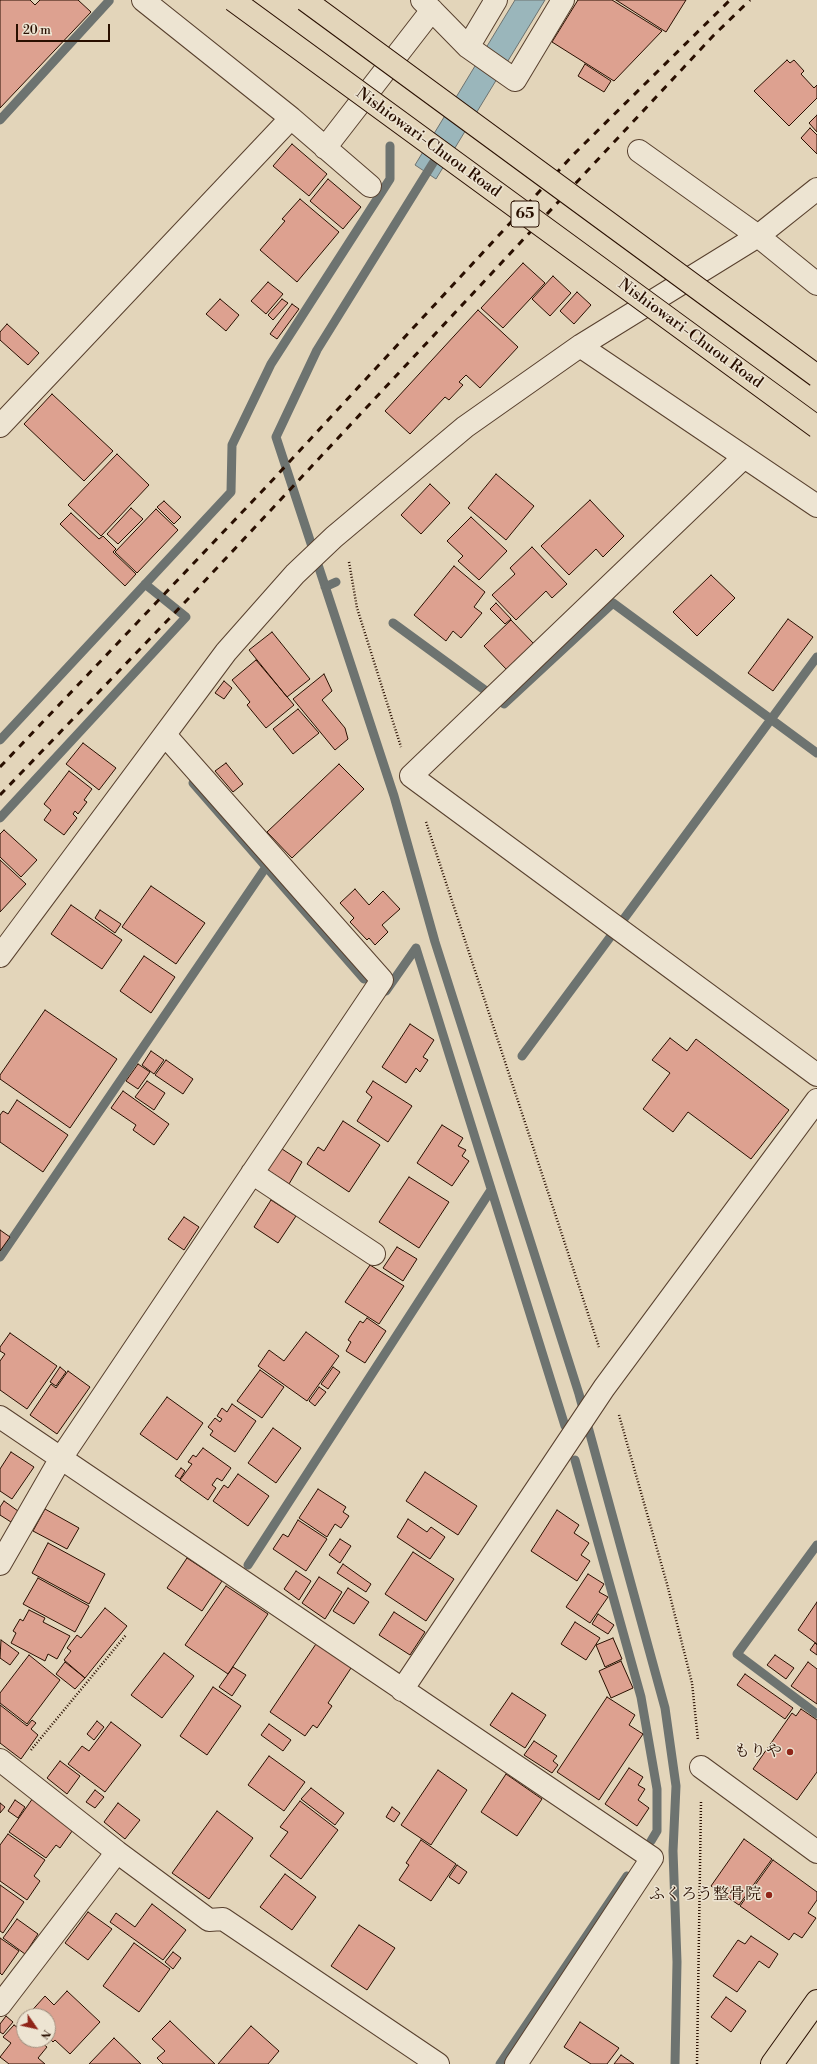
<!DOCTYPE html>
<html>
<head>
<meta charset="utf-8">
<style>
  body { margin:0 }
  #map { position:relative; width:817px; height:2064px; overflow:hidden; background:#e3d5ba; font-family:"Libre Bodoni",serif }
  canvas { display:block }
  .north { position:absolute; left:16px; top:2008px; width:40px; height:40px; box-sizing:border-box; background:#ede4d2; border:1px solid #9f8f7e; border-radius:50%; rotate:124deg; font-size:11px; font-weight:700; line-height:16px; text-align:center; color:#290f00 }
  .north::after { content:''; display:block; margin:auto; width:14px; height:18px; background:#8f2418; clip-path:polygon(50% 0,100% 100%,50% 72%,0 100%) }
  .scale { position:absolute; left:16px; top:24px; width:94px; height:18px; box-sizing:border-box; border:2px solid #290f00; border-top:0; padding-left:5px; font-size:12px; line-height:14px; white-space:nowrap; color:#290f00; -webkit-text-stroke:3px #ede4d2; paint-order:stroke }
</style>
</head>
<body>
<div id="map">
<canvas width="817" height="2064"></canvas>
<div class="north">N</div>
<div class="scale">20 m</div>
</div>
<script>
const context = document.querySelector('canvas').getContext('2d');
context.lineJoin = 'round';
function fill(path, color) { context.fillStyle = color; context.fill(path, 'evenodd'); }
const shape = rows => new Path2D(rows.map(r => 'M' + r).join(''));
function trace(path, color, width, dash) { context.strokeStyle = color; context.lineWidth = width; context.lineCap = dash ? 'butt' : 'round'; context.setLineDash(dash || []); context.stroke(path); }
function write(font, color, halo, rows, align = 'center') {
  context.font = font + ' "Libre Bodoni","Noto Serif JP",serif'; context.lineWidth = 3; context.setLineDash([]); context.textBaseline = 'middle'; context.strokeStyle = halo; context.fillStyle = color; for (const [text, x, y, turn = 0] of rows) {
    context.save(); context.translate(x, y); context.rotate((+turn || 0) * Math.PI / 180); context.textAlign = isNaN(turn) ? turn : align; if (halo) context.strokeText(text, 0, 0); context.fillText(text, 0, 0); context.restore();
  }
}
const water = shape([
  [515,0,545,0,436,179,415,165,515,0]
]);
fill(water, '#9ab6bb');
trace(water, '#6d7370', 1);
trace(shape([
  [0,120,109,1,108,0],
  [433,163,317,350,276,437,394,796,435,942,579,1394,665,1708,676,1786,673,1851,677,1962,675,2064],
  [325,587,336,582],
  [393,623,486,691],
  [504,704,613,603,817,753],
  [0,740,231,492,232,445,271,364,390,179,390,146],
  [193,783,364,979],
  [0,818,186,617,145,584],
  [623,920,817,657],
  [416,948,565,1426],
  [386,991,416,948],
  [522,1056,611,936],
  [0,1257,266,867],
  [575,1460,641,1697,657,1789,657,1831,651,1841],
  [817,1545,737,1654,817,1714],
  [248,1565,491,1190],
  [500,2064,627,1876]
]), '#6d7370', 9);
const building = shape([
  [0,0,30,0,35,5,40,0,78,0,91,12,0,108,0,0],
  [578,0,612,0,662,31,614,81,552,42,578,0],
  [616,0,686,0,666,32,616,0],
  [787,60,790,63,794,60,804,71,801,74,814,88,817,85,817,98,789,126,754,91,787,60],
  [585,64,611,81,604,92,578,76,585,64],
  [817,115,817,132,809,123,817,115],
  [810,128,817,135,817,154,801,138,810,128],
  [292,144,327,174,309,196,273,166,292,144],
  [328,179,361,207,343,229,310,201,328,179],
  [300,199,339,232,297,282,260,250,285,221,282,219,300,199],
  [523,263,545,283,503,328,481,308,523,263],
  [553,276,571,293,550,316,532,299,553,276],
  [268,282,283,294,266,314,251,301,268,282],
  [577,292,591,305,574,324,560,311,577,292],
  [220,299,239,315,226,331,206,314,220,299],
  [282,299,288,303,273,320,268,315,282,299],
  [292,304,299,309,277,339,270,334,292,304],
  [478,310,518,347,480,388,466,375,459,382,463,385,449,400,445,397,410,434,385,411,478,310],
  [7,324,39,353,28,365,0,340,0,332,7,324],
  [52,394,113,451,84,481,24,424,52,394],
  [117,454,149,485,101,536,68,505,117,454],
  [496,474,534,506,506,540,468,508,496,474],
  [430,484,450,503,421,534,401,515,430,484],
  [590,500,624,536,603,557,596,549,569,575,541,546,590,500],
  [164,501,181,517,174,524,157,507,164,501],
  [131,508,143,519,118,544,107,534,131,508],
  [156,509,178,530,137,573,115,552,156,509],
  [71,513,99,539,103,536,116,549,113,552,136,574,125,586,60,524,71,513],
  [471,517,507,551,479,580,458,561,463,556,447,541,471,517],
  [532,547,567,584,552,598,546,591,516,620,492,595,515,574,510,568,532,547],
  [454,566,485,592,474,607,482,613,461,638,453,631,446,641,414,615,454,566],
  [711,575,735,598,697,636,673,612,711,575],
  [496,603,511,619,505,624,490,609,496,603],
  [788,619,813,637,773,691,748,673,788,619],
  [511,620,534,644,507,670,484,646,511,620],
  [272,632,310,679,287,697,249,650,272,632],
  [256,660,294,705,266,728,247,705,250,702,232,680,256,660],
  [324,674,332,691,322,700,345,728,348,739,335,750,293,699,324,674],
  [224,681,232,688,224,699,215,693,224,681],
  [298,709,319,733,293,754,273,729,298,709],
  [83,743,116,768,99,790,66,764,83,743],
  [226,763,243,784,233,792,215,771,226,763],
  [339,764,364,789,292,858,267,832,339,764],
  [69,771,92,789,84,800,87,802,78,814,75,811,73,814,77,818,64,835,44,820,51,810,44,804,69,771],
  [4,830,37,860,21,877,0,857,0,834,4,830],
  [0,860,26,884,0,912,0,860],
  [151,886,205,923,176,964,122,927,151,886],
  [355,889,369,905,383,891,400,909,382,925,388,932,375,945,369,938,367,940,350,922,354,918,340,903,355,889],
  [71,905,122,940,102,969,51,934,71,905],
  [100,910,121,924,115,933,95,918,100,910],
  [144,956,175,977,151,1013,120,991,144,956],
  [45,1010,117,1059,70,1128,0,1079,0,1075,45,1010],
  [410,1024,434,1040,423,1057,428,1060,420,1072,416,1068,406,1083,382,1067,410,1024],
  [670,1038,687,1051,696,1039,789,1110,751,1159,688,1112,673,1132,643,1109,670,1073,652,1060,670,1038],
  [151,1051,164,1060,154,1074,142,1065,151,1051],
  [166,1060,193,1079,183,1094,155,1075,166,1060],
  [138,1064,150,1072,138,1089,126,1081,138,1064],
  [147,1081,165,1093,154,1110,135,1097,147,1081],
  [373,1081,412,1106,388,1142,357,1121,372,1097,366,1092,373,1081],
  [123,1091,169,1124,154,1145,133,1130,136,1125,111,1108,123,1091],
  [17,1100,68,1135,43,1172,0,1142,0,1115,3,1111,8,1114,17,1100],
  [343,1121,380,1145,349,1192,307,1164,318,1147,324,1151,343,1121],
  [442,1125,463,1138,458,1146,466,1150,462,1156,469,1161,452,1186,417,1163,442,1125],
  [279,1147,302,1162,289,1184,266,1169,279,1147],
  [409,1177,449,1202,419,1248,379,1222,409,1177],
  [271,1200,296,1216,278,1243,254,1227,271,1200],
  [184,1217,199,1227,184,1250,168,1239,184,1217],
  [0,1230,10,1237,0,1251,0,1230],
  [397,1247,417,1259,403,1281,383,1268,397,1247],
  [370,1265,404,1286,379,1324,345,1302,370,1265],
  [367,1318,386,1331,365,1363,346,1351,351,1342,348,1340,360,1321,363,1323,367,1318],
  [306,1332,339,1356,307,1401,258,1366,269,1350,284,1361,306,1332],
  [10,1333,57,1366,27,1409,0,1390,0,1361,5,1354,0,1351,0,1347,10,1333],
  [60,1367,66,1372,56,1386,50,1382,60,1367],
  [333,1367,340,1372,328,1389,321,1384,333,1367],
  [260,1370,284,1387,262,1418,237,1401,260,1370],
  [68,1371,90,1387,57,1434,30,1415,51,1384,56,1388,68,1371],
  [319,1387,326,1392,315,1406,309,1401,319,1387],
  [167,1397,203,1423,177,1460,140,1434,167,1397],
  [232,1404,256,1421,235,1452,210,1435,213,1431,208,1427,215,1418,220,1422,222,1419,217,1416,222,1408,227,1412,232,1404],
  [273,1428,301,1448,276,1483,248,1463,273,1428],
  [203,1448,231,1468,222,1481,217,1478,212,1485,216,1488,208,1500,180,1480,192,1464,188,1462,193,1455,196,1457,203,1448],
  [11,1452,34,1467,12,1499,0,1491,0,1469,11,1452],
  [181,1468,185,1471,180,1479,175,1476,181,1468],
  [425,1472,477,1506,458,1535,406,1501,425,1472],
  [238,1474,269,1496,248,1526,213,1501,224,1485,228,1488,238,1474],
  [318,1489,346,1507,343,1512,349,1516,341,1528,335,1524,327,1537,299,1518,318,1489],
  [4,1501,18,1511,11,1522,0,1515,0,1507,4,1501],
  [45,1509,79,1528,67,1549,33,1531,45,1509],
  [557,1510,579,1525,574,1533,589,1543,581,1555,590,1561,577,1581,531,1551,557,1510],
  [408,1519,427,1532,431,1527,445,1537,430,1559,397,1537,408,1519],
  [298,1520,327,1539,306,1571,273,1549,283,1534,288,1537,298,1520],
  [340,1539,351,1546,340,1563,329,1555,340,1539],
  [48,1543,105,1574,89,1604,32,1573,48,1543],
  [413,1552,454,1579,426,1621,385,1594,413,1552],
  [187,1558,222,1581,202,1611,167,1588,187,1558],
  [343,1564,371,1584,366,1592,337,1573,343,1564],
  [296,1571,311,1581,299,1600,284,1589,296,1571],
  [588,1574,604,1584,599,1592,608,1597,590,1623,566,1607,588,1574],
  [319,1577,342,1592,325,1619,302,1603,319,1577],
  [38,1578,89,1606,75,1632,23,1604,38,1578],
  [226,1586,268,1614,228,1674,185,1645,226,1586],
  [348,1588,369,1602,354,1624,333,1611,348,1588],
  [817,1602,817,1644,798,1630,817,1602],
  [105,1608,127,1626,85,1678,64,1660,71,1651,67,1648,77,1635,81,1638,105,1608],
  [29,1610,45,1618,43,1622,70,1636,57,1659,48,1654,45,1661,11,1643,16,1633,13,1631,20,1619,23,1621,29,1610],
  [394,1612,425,1632,410,1655,379,1635,394,1612],
  [598,1614,614,1625,608,1634,592,1624,598,1614],
  [575,1622,600,1638,586,1660,561,1644,575,1622],
  [613,1638,622,1659,605,1667,596,1645,613,1638],
  [1,1640,19,1653,10,1665,0,1658,1,1640],
  [318,1641,353,1665,328,1703,332,1706,317,1728,313,1725,305,1736,270,1712,318,1641],
  [815,1643,817,1645,817,1655,810,1650,815,1643],
  [164,1653,194,1676,162,1718,131,1695,164,1653],
  [29,1655,60,1680,27,1724,0,1703,0,1693,29,1655],
  [775,1655,794,1668,786,1679,767,1665,775,1655],
  [621,1661,633,1688,611,1698,599,1671,621,1661],
  [65,1662,85,1678,75,1689,56,1674,65,1662],
  [808,1662,817,1669,817,1704,791,1686,808,1662],
  [233,1667,246,1675,232,1696,219,1687,233,1667],
  [745,1674,793,1708,785,1719,737,1685,745,1674],
  [213,1687,241,1706,207,1755,180,1736,213,1687],
  [512,1693,546,1715,525,1748,490,1725,512,1693],
  [607,1697,635,1715,629,1725,643,1734,599,1800,557,1772,607,1697],
  [0,1705,27,1726,32,1720,36,1723,31,1729,38,1735,21,1759,0,1743,0,1705],
  [801,1709,817,1720,817,1772,797,1800,753,1769,792,1713,796,1716,801,1709],
  [97,1721,104,1727,94,1740,87,1734,97,1721],
  [111,1722,141,1745,105,1792,68,1764,82,1746,89,1751,111,1722],
  [269,1724,291,1740,283,1751,261,1735,269,1724],
  [534,1741,557,1756,553,1761,558,1765,552,1773,524,1755,534,1741],
  [269,1756,305,1782,284,1811,248,1785,269,1756],
  [60,1761,80,1776,67,1794,47,1778,60,1761],
  [629,1768,643,1777,638,1785,645,1789,638,1800,649,1808,637,1826,605,1804,629,1768],
  [438,1770,467,1790,431,1845,401,1825,438,1770],
  [506,1774,542,1799,517,1836,481,1812,506,1774],
  [311,1788,344,1813,335,1825,301,1799,311,1788],
  [95,1790,104,1797,95,1808,86,1802,95,1790],
  [33,1798,75,1827,60,1848,56,1845,46,1858,9,1832,33,1798],
  [15,1800,25,1807,18,1818,8,1811,15,1800],
  [300,1801,338,1830,301,1879,270,1856,288,1832,280,1827,300,1801],
  [0,1803,5,1807,0,1813,0,1803],
  [118,1803,140,1820,125,1839,104,1822,118,1803],
  [392,1807,400,1813,394,1822,386,1817,392,1807],
  [217,1811,253,1838,209,1899,172,1873,217,1811],
  [8,1834,45,1860,34,1876,40,1881,27,1900,0,1881,0,1845,8,1834],
  [744,1839,772,1859,739,1905,711,1886,744,1839],
  [421,1840,456,1864,431,1901,399,1880,409,1865,406,1863,421,1840],
  [773,1860,817,1892,817,1900,808,1913,816,1918,802,1938,794,1933,789,1940,740,1906,773,1860],
  [457,1865,467,1872,459,1884,449,1877,457,1865],
  [285,1874,316,1897,292,1930,260,1907,285,1874],
  [0,1885,24,1902,3,1933,0,1931,0,1885],
  [152,1904,186,1930,163,1960,110,1922,116,1913,135,1927,152,1904],
  [88,1912,112,1929,88,1960,65,1943,88,1912],
  [17,1919,38,1934,25,1954,3,1938,17,1919],
  [359,1925,395,1948,367,1990,331,1966,359,1925],
  [751,1936,778,1954,769,1968,759,1961,737,1992,713,1976,738,1940,745,1944,751,1936],
  [0,1938,19,1951,2,1975,0,1973,0,1938],
  [134,1943,170,1969,139,2012,103,1986,134,1943],
  [173,1952,181,1958,173,1969,165,1962,173,1952],
  [67,1991,100,2022,70,2054,55,2040,53,2042,48,2037,48,2016,27,2016,45,1996,54,2005,67,1991],
  [726,1997,746,2011,731,2032,711,2017,726,1997],
  [6,2016,13,2022,3,2034,0,2032,0,2024,6,2016],
  [170,2021,215,2064,163,2064,157,2058,165,2051,152,2039,170,2021],
  [580,2022,619,2048,607,2064,591,2064,564,2047,580,2022],
  [14,2025,21,2030,24,2029,24,2040,38,2040,47,2047,38,2058,45,2064,9,2064,0,2057,11,2043,3,2037,14,2025],
  [251,2026,279,2051,268,2064,218,2064,251,2026],
  [114,2038,141,2064,89,2064,114,2038],
  [621,2055,634,2064,614,2064,621,2055]
]);
fill(building, '#dda190');
trace(building, '#290f00', 1);
const minor = shape([
  [143,0,291,118,370,186],
  [422,0,468,47,515,80,563,0],
  [468,47,496,0],
  [325,148,432,10],
  [639,151,758,236,817,284],
  [580,346,817,506],
  [0,426,291,118],
  [744,457,411,776,817,1075],
  [0,956,226,652,295,574,334,537,465,427,580,346,758,236,817,189],
  [252,1173,374,1254],
  [0,1417,652,1858,516,2064],
  [0,1564,61,1458,382,980,165,735],
  [402,1690,604,1388,817,1100],
  [0,1760,117,1852,209,1920,223,1919,438,2064],
  [701,1767,817,1852],
  [0,2005,117,1852]
]);
const major = shape([
  [772,2064,817,2001]
]);
trace(minor, '#58402e', 24);
trace(major, '#290f00', 24);
trace(shape([
  [349,562,357,608,401,747],
  [426,822,599,1347],
  [619,1415,667,1584,692,1683,698,1740],
  [31,1750,126,1635],
  [697,2064,701,1801]
]), '#290f00', 2.5, [1, 2]);
trace(minor, '#ede4d2', 22);
trace(major, '#e3d5ba', 22);
trace(shape([
  [0,767,267,486,574,154,730,0],
  [0,795,187,600,713,36,750,0]
]), '#290f00', 3, [7, 7]);
const majorBridge = shape([
  [233,0,817,427],
  [305,0,817,376]
]);
trace(majorBridge, '#290f00', 24, []);
trace(majorBridge, '#e3d5ba', 22);
for (const [x, y, r, color] of [
  [790,1752,4,"#8f2418"],
  [769,1895,4,"#8f2418"]
]) { const dot = new Path2D(); dot.arc(x, y, r, 0, 2 * Math.PI); context.fillStyle = color; context.fill(dot); trace(dot, '#ede4d2', 1.5); }
for (const [x, y, w] of [
  [525,214,28]
]) { const box = new Path2D(); box.roundRect(x - w / 2, y - 13, w, 26, 3); context.fillStyle = '#ede4d2'; context.fill(box); trace(box, '#290f00', 1); }
write('bold 15px', '#290f00', null, [
  ["65",525,214]
]);
write('16px', '#290f00', '#ede4d2', [
  ["Nishiowari-Chuou Road",428,143,36],
  ["Nishiowari-Chuou Road",690,334,36]
]);
write('16px', '#290f00', '#ede4d2', [
  ["もりや",782,1752],
  ["ふくろう整骨院",761,1895]
], 'right');
</script>
</body>
</html>
